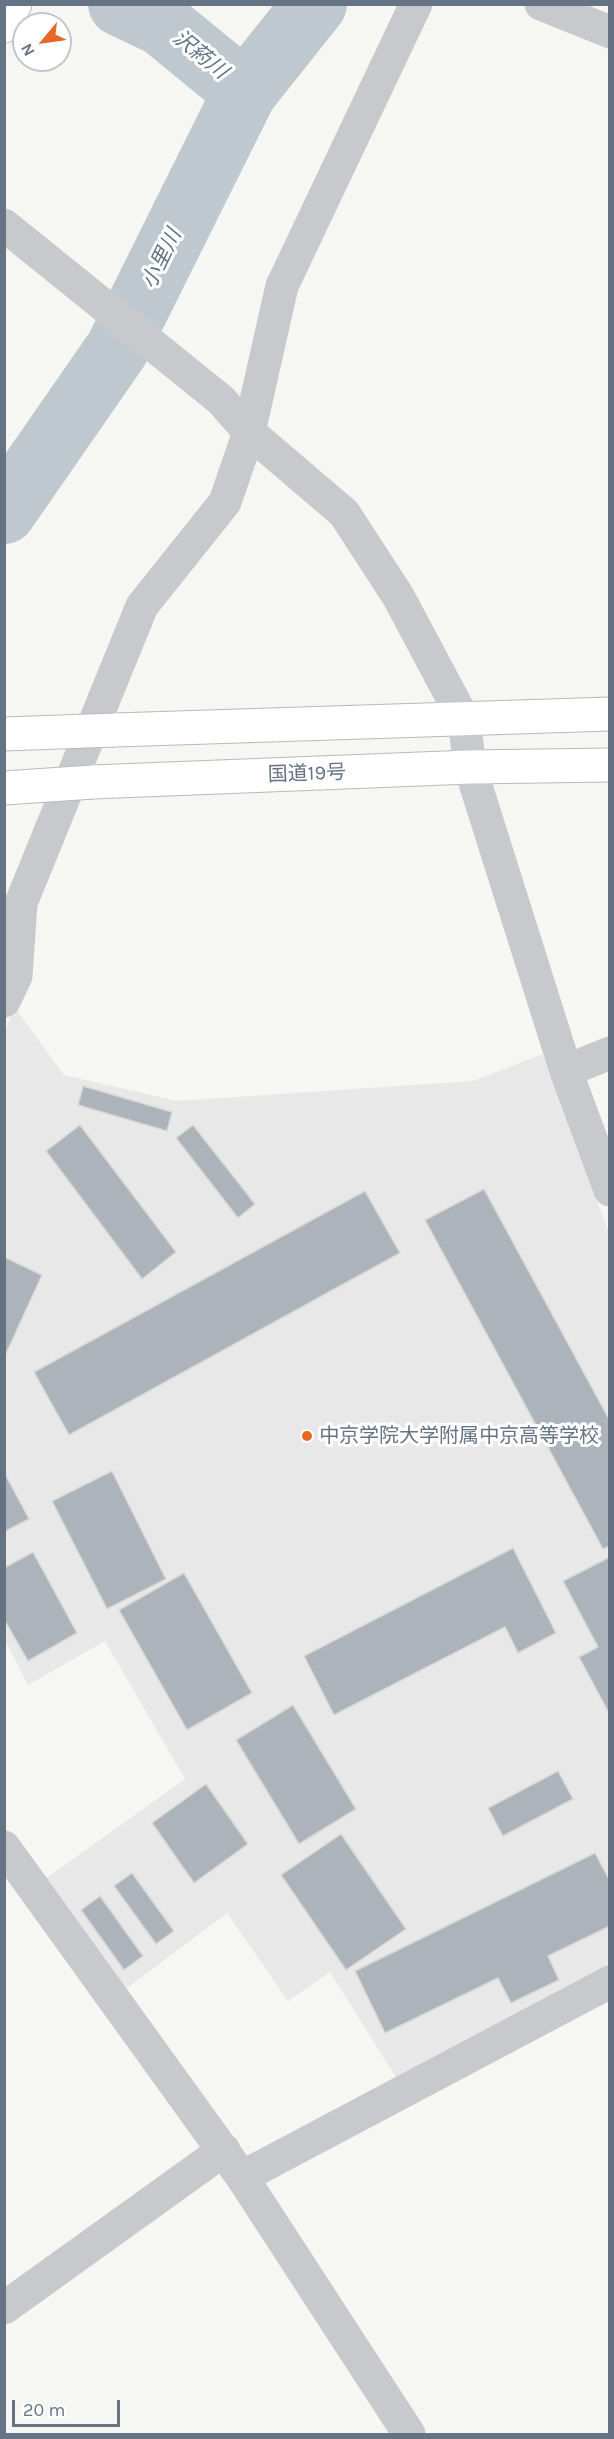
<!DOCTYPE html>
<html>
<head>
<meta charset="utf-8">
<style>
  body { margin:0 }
  #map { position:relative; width:614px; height:2439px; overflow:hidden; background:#f6f7f3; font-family:Karla,sans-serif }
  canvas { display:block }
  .frame { position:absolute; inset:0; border:6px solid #657385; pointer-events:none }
  .north { position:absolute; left:12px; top:12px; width:60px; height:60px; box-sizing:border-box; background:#fff; border:2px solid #c1c7ce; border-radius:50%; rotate:241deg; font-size:16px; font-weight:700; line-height:24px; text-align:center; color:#657385 }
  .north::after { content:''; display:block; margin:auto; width:21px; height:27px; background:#e66824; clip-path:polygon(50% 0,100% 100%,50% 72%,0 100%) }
  .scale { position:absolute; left:12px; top:2400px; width:108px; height:27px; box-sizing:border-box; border:3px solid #657385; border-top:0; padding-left:8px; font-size:18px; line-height:21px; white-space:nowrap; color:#657385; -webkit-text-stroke:4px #fff; paint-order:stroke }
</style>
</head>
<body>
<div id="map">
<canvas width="614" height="2439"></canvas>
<div class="frame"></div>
<div class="north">N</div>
<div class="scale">20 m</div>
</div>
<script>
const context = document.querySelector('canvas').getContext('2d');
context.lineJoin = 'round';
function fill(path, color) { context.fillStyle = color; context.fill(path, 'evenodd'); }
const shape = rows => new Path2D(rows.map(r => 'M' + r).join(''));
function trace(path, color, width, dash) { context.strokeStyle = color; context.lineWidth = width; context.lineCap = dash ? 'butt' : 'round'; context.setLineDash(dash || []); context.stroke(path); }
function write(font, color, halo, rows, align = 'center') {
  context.font = font + ' Karla,"Noto Sans JP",sans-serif'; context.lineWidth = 6; context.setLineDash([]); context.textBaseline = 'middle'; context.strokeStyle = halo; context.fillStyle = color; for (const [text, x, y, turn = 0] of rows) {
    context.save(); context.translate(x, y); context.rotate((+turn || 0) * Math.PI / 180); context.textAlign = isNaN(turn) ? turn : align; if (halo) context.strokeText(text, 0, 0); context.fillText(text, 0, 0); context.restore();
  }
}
fill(shape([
  [15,1008,64,1075,177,1101,473,1081,543,1054,609,1233,609,1972,399,2082,330,1972,288,2001,227,1913,123,1991,45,1879,185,1779,105,1641,28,1685,5,1640,4,1033]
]), '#e7e8e7');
trace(shape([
  [120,4,162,24,245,92],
  [4,512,117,349,245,92,315,4]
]), '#bfc8cf', 64);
const building = shape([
  [83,1086,172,1112,167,1131,78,1105,83,1086],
  [80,1125,176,1252,142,1279,46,1151,80,1125],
  [193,1125,255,1204,238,1218,176,1138,193,1125],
  [484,1189,610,1421,610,1546,603,1549,425,1220,484,1189],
  [365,1191,400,1253,69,1435,34,1372,365,1191],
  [4,1257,42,1275,4,1358,4,1257],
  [112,1471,166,1579,107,1609,52,1501,112,1471],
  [4,1472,29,1519,4,1532,4,1472],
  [513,1548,556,1633,518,1653,505,1627,334,1715,304,1656,513,1548],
  [33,1552,77,1633,28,1661,4,1619,4,1568,33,1552],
  [610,1557,610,1715,579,1657,598,1647,563,1581,610,1557],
  [184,1573,252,1693,187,1730,119,1610,184,1573],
  [293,1705,356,1809,299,1844,236,1740,293,1705],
  [558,1771,573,1799,503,1836,488,1808,558,1771],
  [206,1784,248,1844,194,1883,152,1823,206,1784],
  [341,1834,406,1929,346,1970,281,1875,341,1834],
  [595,1853,610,1881,610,1926,548,1956,559,1980,511,2003,498,1978,385,2033,355,1971,595,1853],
  [132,1873,174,1931,156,1944,114,1886,132,1873],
  [100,1896,143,1956,124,1970,81,1910,100,1896]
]);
fill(building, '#acb3ba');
trace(building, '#d8d8d6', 1.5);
const major = shape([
  [4,26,15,4]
]);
const highway = shape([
  [115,730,610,714],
  [93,782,470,767,610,765]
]);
trace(major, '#b7babf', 35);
trace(highway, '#b7b9bd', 35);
trace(shape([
  [541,4,610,32],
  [4,225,221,400,249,432,344,513,398,596,464,720,470,767,566,1071,610,1190],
  [4,1001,16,976,21,903,142,606,225,502,249,432,282,286,416,4],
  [566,1071,610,1053],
  [4,1847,242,2177,409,2434],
  [242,2177,610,1982],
  [4,2308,224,2150]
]), '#c7c9cd', 33);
trace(major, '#fff', 33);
trace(highway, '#fff', 33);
const highwayBridge = shape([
  [4,734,115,730],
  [4,788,93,782]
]);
trace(highwayBridge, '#b7b9bd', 35, []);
trace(highwayBridge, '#fff', 33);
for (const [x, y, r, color] of [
  [307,1436,6,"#e66824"]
]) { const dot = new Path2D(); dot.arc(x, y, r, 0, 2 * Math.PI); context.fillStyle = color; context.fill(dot); trace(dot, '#fff', 2); }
write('20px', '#657385', '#fff', [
  ["国道19号",307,774,-2]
]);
write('20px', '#657385', '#fff', [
  ["中京学院大学附属中京高等学校",319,1436]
], 'left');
write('italic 21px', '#617581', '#fff', [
  ["沢葯川",200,55,39],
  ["小里川",162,259,-64]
]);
</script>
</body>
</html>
